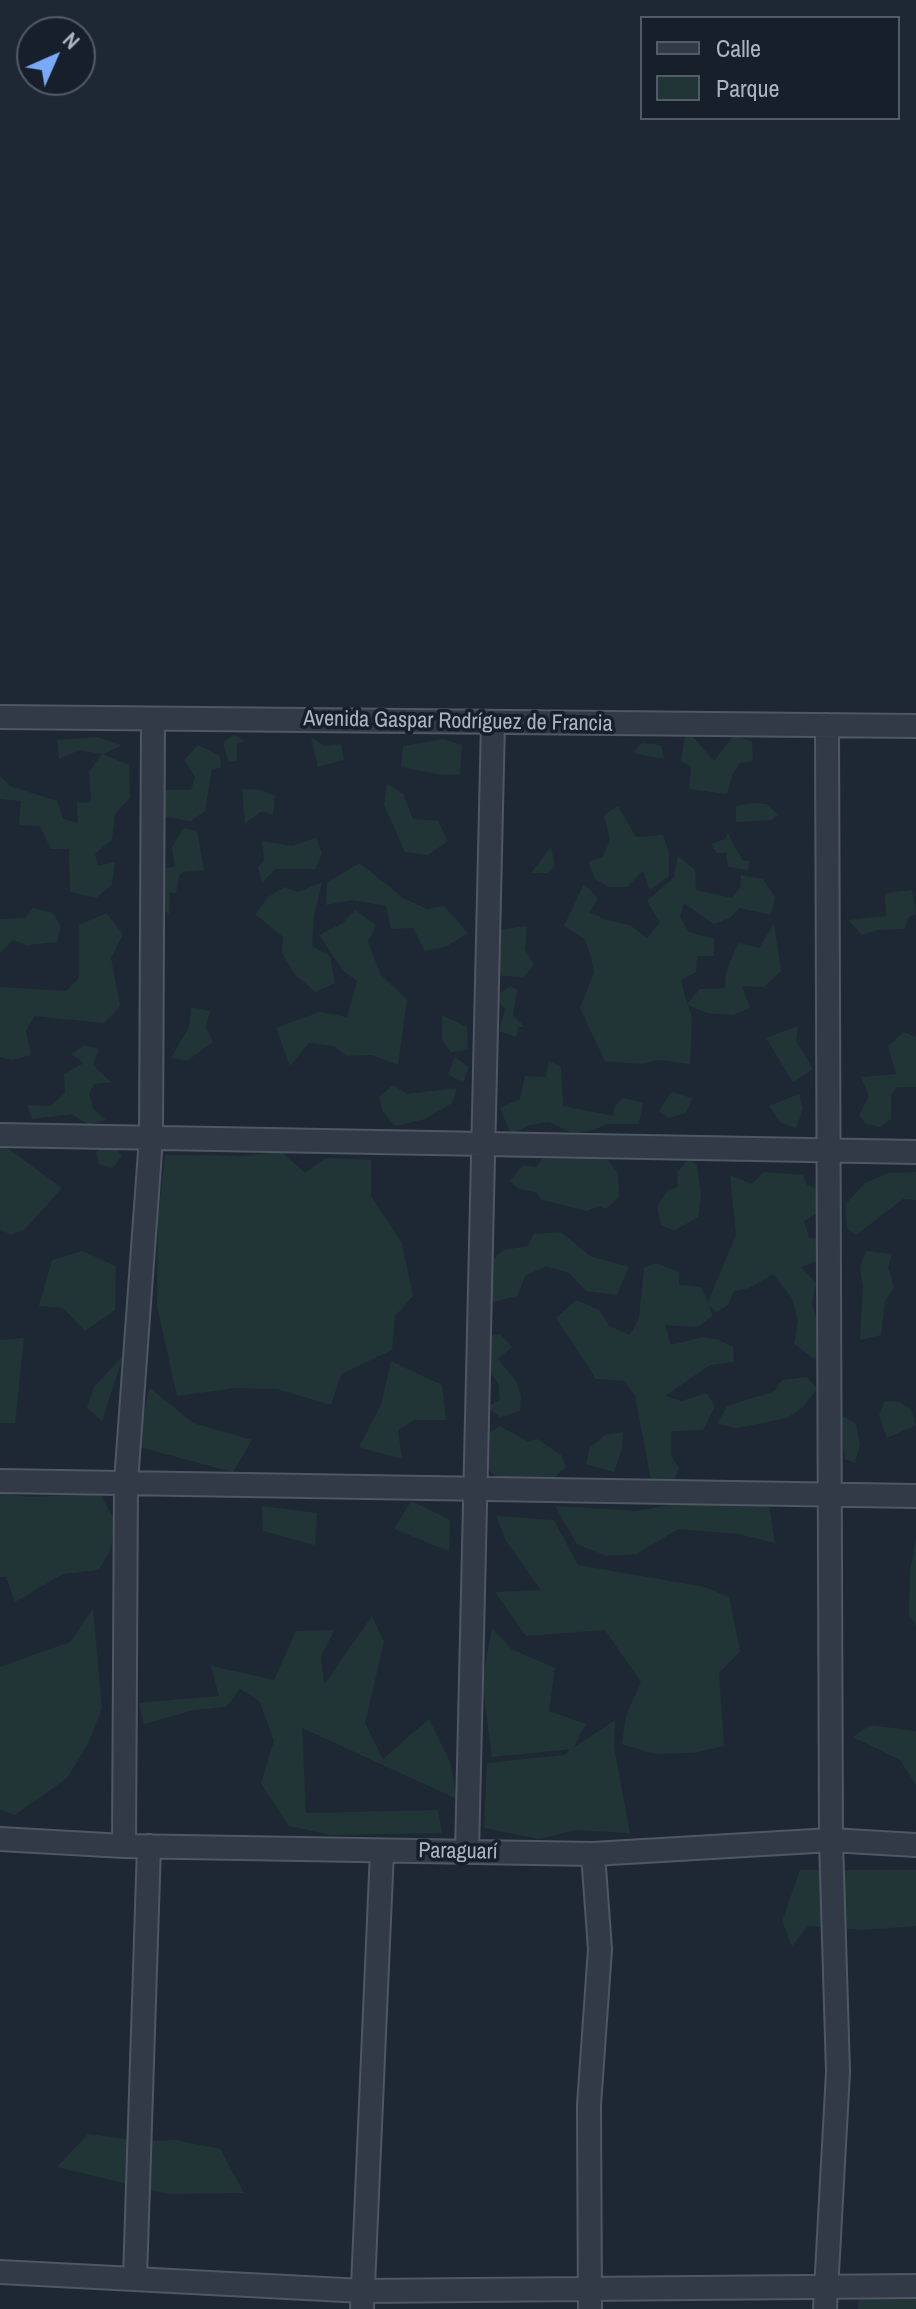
<!DOCTYPE html>
<html>
<head>
<meta charset="utf-8">
<style>
  body { margin:0 }
  #map { position:relative; width:916px; height:2309px; overflow:hidden; background:#1e2835; font-family:"Archivo Narrow",sans-serif }
  canvas { display:block }
  .legend { position:absolute; left:640px; top:16px; width:260px; height:104px; box-sizing:border-box; background:#171f2a; border:2px solid #525b67; margin:0; padding:10px 14px; list-style:none; font-size:24px; color:#abb4c3 }
  .legend li { display:flex; align-items:center; gap:16px; height:40px }
  .legend b { width:40px; border:2px solid #525b67 }
  .north { position:absolute; left:16px; top:16px; width:80px; height:80px; box-sizing:border-box; background:#171f2a; border:2px solid #525b67; border-radius:50%; rotate:45deg; font-size:22px; font-weight:700; line-height:32px; text-align:center; color:#abb4c3 }
  .north::after { content:''; display:block; margin:auto; width:28px; height:36px; background:#79aafa; clip-path:polygon(50% 0,100% 100%,50% 72%,0 100%) }
</style>
</head>
<body>
<div id="map">
<canvas width="916" height="2309"></canvas>
<ul class="legend">
<li><b style="height:10px;background:#313a46"></b>Calle</li>
<li><b style="height:22px;background:#213537"></b>Parque</li>
</ul>
<div class="north">N</div>
</div>
<script>
const context = document.querySelector('canvas').getContext('2d');
context.lineJoin = 'round';
function fill(path, color) { context.fillStyle = color; context.fill(path, 'evenodd'); }
const shape = rows => new Path2D(rows.map(r => 'M' + r).join(''));
function trace(path, color, width, dash) { context.strokeStyle = color; context.lineWidth = width; context.lineCap = dash ? 'butt' : 'round'; context.setLineDash(dash || []); context.stroke(path); }
function write(font, color, halo, rows, align = 'center') {
  context.font = font + ' "Archivo Narrow",sans-serif'; context.lineWidth = 7; context.setLineDash([]); context.textBaseline = 'middle'; context.strokeStyle = halo; context.fillStyle = color; for (const [text, x, y, turn = 0] of rows) {
    context.save(); context.translate(x, y); context.rotate((+turn || 0) * Math.PI / 180); context.textAlign = isNaN(turn) ? turn : align; if (halo) context.strokeText(text, 0, 0); context.fillText(text, 0, 0); context.restore();
  }
}
fill(shape([
  [686,729,714,761,734,735,752,742,753,761,740,763,732,775,727,794,689,789,691,766,681,761],
  [233,735,246,741,237,743,237,761,228,762,223,743],
  [97,737,122,745,103,754,129,765,130,798,115,814,112,839,95,854,98,866,115,862,112,884,96,898,70,892,69,849,51,849,40,826,19,825,21,801,0,799,0,776,10,786,57,801,63,819,78,823,77,803,91,802,89,772,102,754,79,750,59,759,57,740],
  [311,737,325,746,341,744,344,760,318,767],
  [443,739,462,745,460,774,443,775,401,767,403,746],
  [642,743,661,745,664,759,633,753],
  [198,745,220,756,221,768,212,769,205,811,191,821,162,816,162,790,191,790,195,777,184,760],
  [387,784,403,794,413,819,438,821,448,841,428,855,405,852,384,805],
  [242,789,261,790,275,796,273,815,262,811,245,823],
  [754,803,767,804,778,815,771,820,736,822,736,806],
  [618,806,636,837,663,835,669,853,669,876,650,890,643,871,627,887,610,887,595,879,588,862,603,857,610,840,604,815],
  [183,828,197,831,204,870,183,872,179,876,176,893,170,893,169,914,157,906,164,888,158,870,175,866,172,848],
  [728,833,742,860,749,861,748,870,728,867,726,853,717,853,711,844,725,839],
  [316,838,322,853,315,869,275,869,262,883,258,867,264,860,262,841,292,846],
  [551,847,555,866,547,873,531,873],
  [678,856,695,870,696,890,732,898,740,888,741,875,763,879,775,897,771,915,739,908,730,918,714,924,684,903,680,917,689,932,714,939,714,956,697,956,696,972,681,980,687,1004,700,989,725,988,726,972,738,943,759,948,774,924,781,971,764,987,742,986,750,1008,733,1015,707,1013,688,1005,692,1017,690,1064,659,1060,640,1064,605,1061,580,1008,594,973,591,957,585,939,564,926,584,884,598,899,589,912,606,920,630,925,647,938,660,922,647,901,674,877],
  [360,863,403,898,427,909,444,906,468,933,447,946,425,951,413,928,391,929,386,906,353,900,326,905,327,882],
  [322,882,314,916,312,946,330,956,335,983,315,992,294,973,282,953,283,937,255,914,268,897,285,887,298,892],
  [912,890,916,913,908,918,905,929,877,930,862,935,848,920,886,916,885,893],
  [33,908,53,913,61,926,57,942,27,945,13,940,0,953,0,919,25,918],
  [355,910,376,925,368,942,381,975,407,1000,398,1065,372,1055,346,1056,334,1046,309,1043,290,1066,276,1028,320,1012,347,1017,357,981,343,971,319,935,343,923],
  [106,913,123,934,111,958,120,1006,104,1023,34,1016,26,1031,31,1055,12,1060,0,1057,0,987,66,991,79,978,79,925],
  [527,926,525,949,534,965,523,977,493,975,499,930],
  [510,986,517,990,513,1015,525,1027,518,1027,516,1037,499,1031,505,1009,495,997],
  [191,1007,210,1011,206,1028,213,1042,187,1061,171,1058,189,1027],
  [442,1015,467,1027,468,1050,450,1052,442,1038],
  [798,1026,796,1041,813,1069,793,1082,766,1038],
  [904,1032,916,1037,916,1087,897,1087,891,1096,891,1119,880,1127,866,1124,859,1115,869,1096,861,1077,896,1074,888,1046],
  [85,1045,99,1049,93,1065,111,1082,94,1084,89,1094,93,1108,106,1120,89,1125,72,1114,32,1119,27,1105,51,1106,65,1093,64,1074,84,1063,71,1054],
  [455,1057,469,1067,463,1083,448,1074],
  [549,1061,561,1067,563,1106,613,1116,615,1106,623,1098,643,1103,639,1124,607,1124,593,1130,572,1133,549,1122,529,1125,511,1135,500,1108,520,1099,525,1076,546,1077],
  [393,1085,407,1094,457,1088,452,1103,425,1119,395,1126,383,1112,379,1097],
  [671,1092,692,1098,686,1113,668,1118,659,1111],
  [799,1094,803,1109,796,1128,781,1123,769,1106],
  [0,1143,62,1188,25,1229,11,1235,0,1229],
  [109,1144,122,1155,113,1168,99,1164,96,1152],
  [280,1151,305,1173,326,1158,371,1160,371,1196,402,1243,413,1296,395,1316,392,1350,341,1374,331,1405,277,1389,236,1388,177,1396,157,1306,158,1218,165,1155,246,1156],
  [601,1152,618,1173,619,1197,606,1209,599,1206,587,1211,542,1200,536,1192,519,1189,510,1181,523,1165,536,1167,546,1153],
  [689,1158,697,1166,701,1195,698,1217,674,1231,661,1225,657,1206,668,1190,678,1187,677,1173],
  [764,1172,803,1175,807,1185,820,1190,818,1213,804,1221,809,1238,820,1239,821,1259,801,1267,816,1283,812,1302,821,1337,815,1359,794,1344,798,1321,792,1298,773,1274,749,1288,734,1291,728,1305,717,1312,709,1306,713,1315,698,1327,665,1325,671,1345,702,1337,719,1340,733,1347,734,1362,710,1365,665,1396,682,1401,706,1393,715,1406,703,1430,671,1431,671,1456,679,1468,671,1488,651,1480,635,1396,625,1381,596,1379,556,1318,576,1300,599,1310,609,1326,630,1335,639,1318,644,1268,656,1263,679,1272,679,1285,701,1287,708,1302,736,1235,730,1175,752,1184],
  [916,1172,916,1200,903,1199,856,1235,847,1228,845,1205,865,1183,888,1173],
  [561,1232,590,1256,629,1267,617,1295,586,1291,569,1273,546,1266,525,1276,517,1296,493,1302,485,1289,487,1265,504,1250,528,1246,534,1234],
  [82,1251,116,1266,115,1310,85,1331,63,1308,39,1306,52,1260],
  [866,1251,892,1254,888,1267,894,1288,885,1301,881,1335,860,1340,863,1287,860,1266],
  [500,1334,512,1347,498,1359,516,1381,521,1396,520,1411,500,1417,487,1407,500,1400,498,1383,486,1368,490,1336],
  [24,1338,15,1423,0,1423,0,1340],
  [123,1356,102,1421,87,1408,94,1387],
  [391,1361,442,1385,446,1420,414,1420,398,1430,402,1459,359,1447,381,1405],
  [807,1377,817,1389,803,1407,787,1418,737,1428,717,1424,727,1406,775,1391,782,1380],
  [150,1388,193,1423,252,1440,233,1472,135,1446],
  [885,1401,900,1402,911,1409,916,1425,887,1438,879,1415],
  [839,1414,856,1424,860,1444,855,1463,845,1459],
  [500,1426,529,1442,537,1439,561,1455,566,1467,547,1484,506,1485,485,1467,486,1435],
  [623,1432,622,1449,614,1472,586,1464,590,1447,605,1435],
  [0,1493,28,1497,100,1494,116,1523,110,1550,99,1570,63,1574,15,1602,6,1577,0,1577],
  [411,1501,450,1520,449,1551,394,1529],
  [690,1501,769,1506,775,1543,739,1534,678,1529,637,1554,607,1556,577,1544,555,1506,637,1511],
  [262,1506,317,1513,315,1545,263,1531],
  [496,1516,554,1520,578,1565,705,1587,729,1597,740,1651,719,1673,724,1746,693,1753,655,1754,622,1744,626,1716,641,1682,605,1630,526,1636,495,1592,541,1590,506,1541],
  [916,1537,916,1625,909,1616,910,1572],
  [93,1609,102,1708,87,1746,67,1778,15,1815,0,1809,0,1667,70,1642],
  [372,1616,384,1642,365,1723,383,1759,429,1719,450,1762,457,1799,302,1728,306,1813,438,1810,442,1833,331,1835,289,1826,261,1783,274,1741,260,1702,240,1689,226,1707,194,1710,144,1724,139,1703,219,1696,211,1666,274,1680,296,1631,335,1630,321,1655,324,1685],
  [492,1628,511,1649,555,1668,549,1711,586,1724,573,1748,615,1720,614,1747,630,1833,576,1830,539,1839,484,1828,487,1763,564,1755,571,1749,492,1757,482,1681],
  [870,1725,916,1731,916,1785,900,1760,853,1737],
  [800,1870,916,1870,916,1926,863,1930,808,1926,792,1946,782,1921],
  [88,2134,143,2141,175,2140,220,2149,244,2193,168,2194,57,2167],
  [859,2296,916,2299,916,2309,858,2309]
]), '#213537');
const minor = shape([
  [0,717,916,726],
  [0,1135,916,1152],
  [0,1481,916,1496],
  [0,1839,124,1846,593,1854,831,1840,916,1845],
  [124,1846,126,1482,151,1138,153,719],
  [467,1852,493,722],
  [0,2272,363,2291,916,2286],
  [135,2278,149,1846],
  [362,2309,382,1851],
  [590,2309,589,2105,600,1949,593,1854],
  [825,2309,838,2072,831,1840,827,725]
]);
trace(minor, '#4f5764', 26);
trace(minor, '#313a46', 22);
write('22px', '#abb4c3', '#171f2a', [
  ["Avenida Gaspar Rodríguez de Francia",458,722,1],
  ["Paraguarí",458,1852,1]
]);
</script>
</body>
</html>
